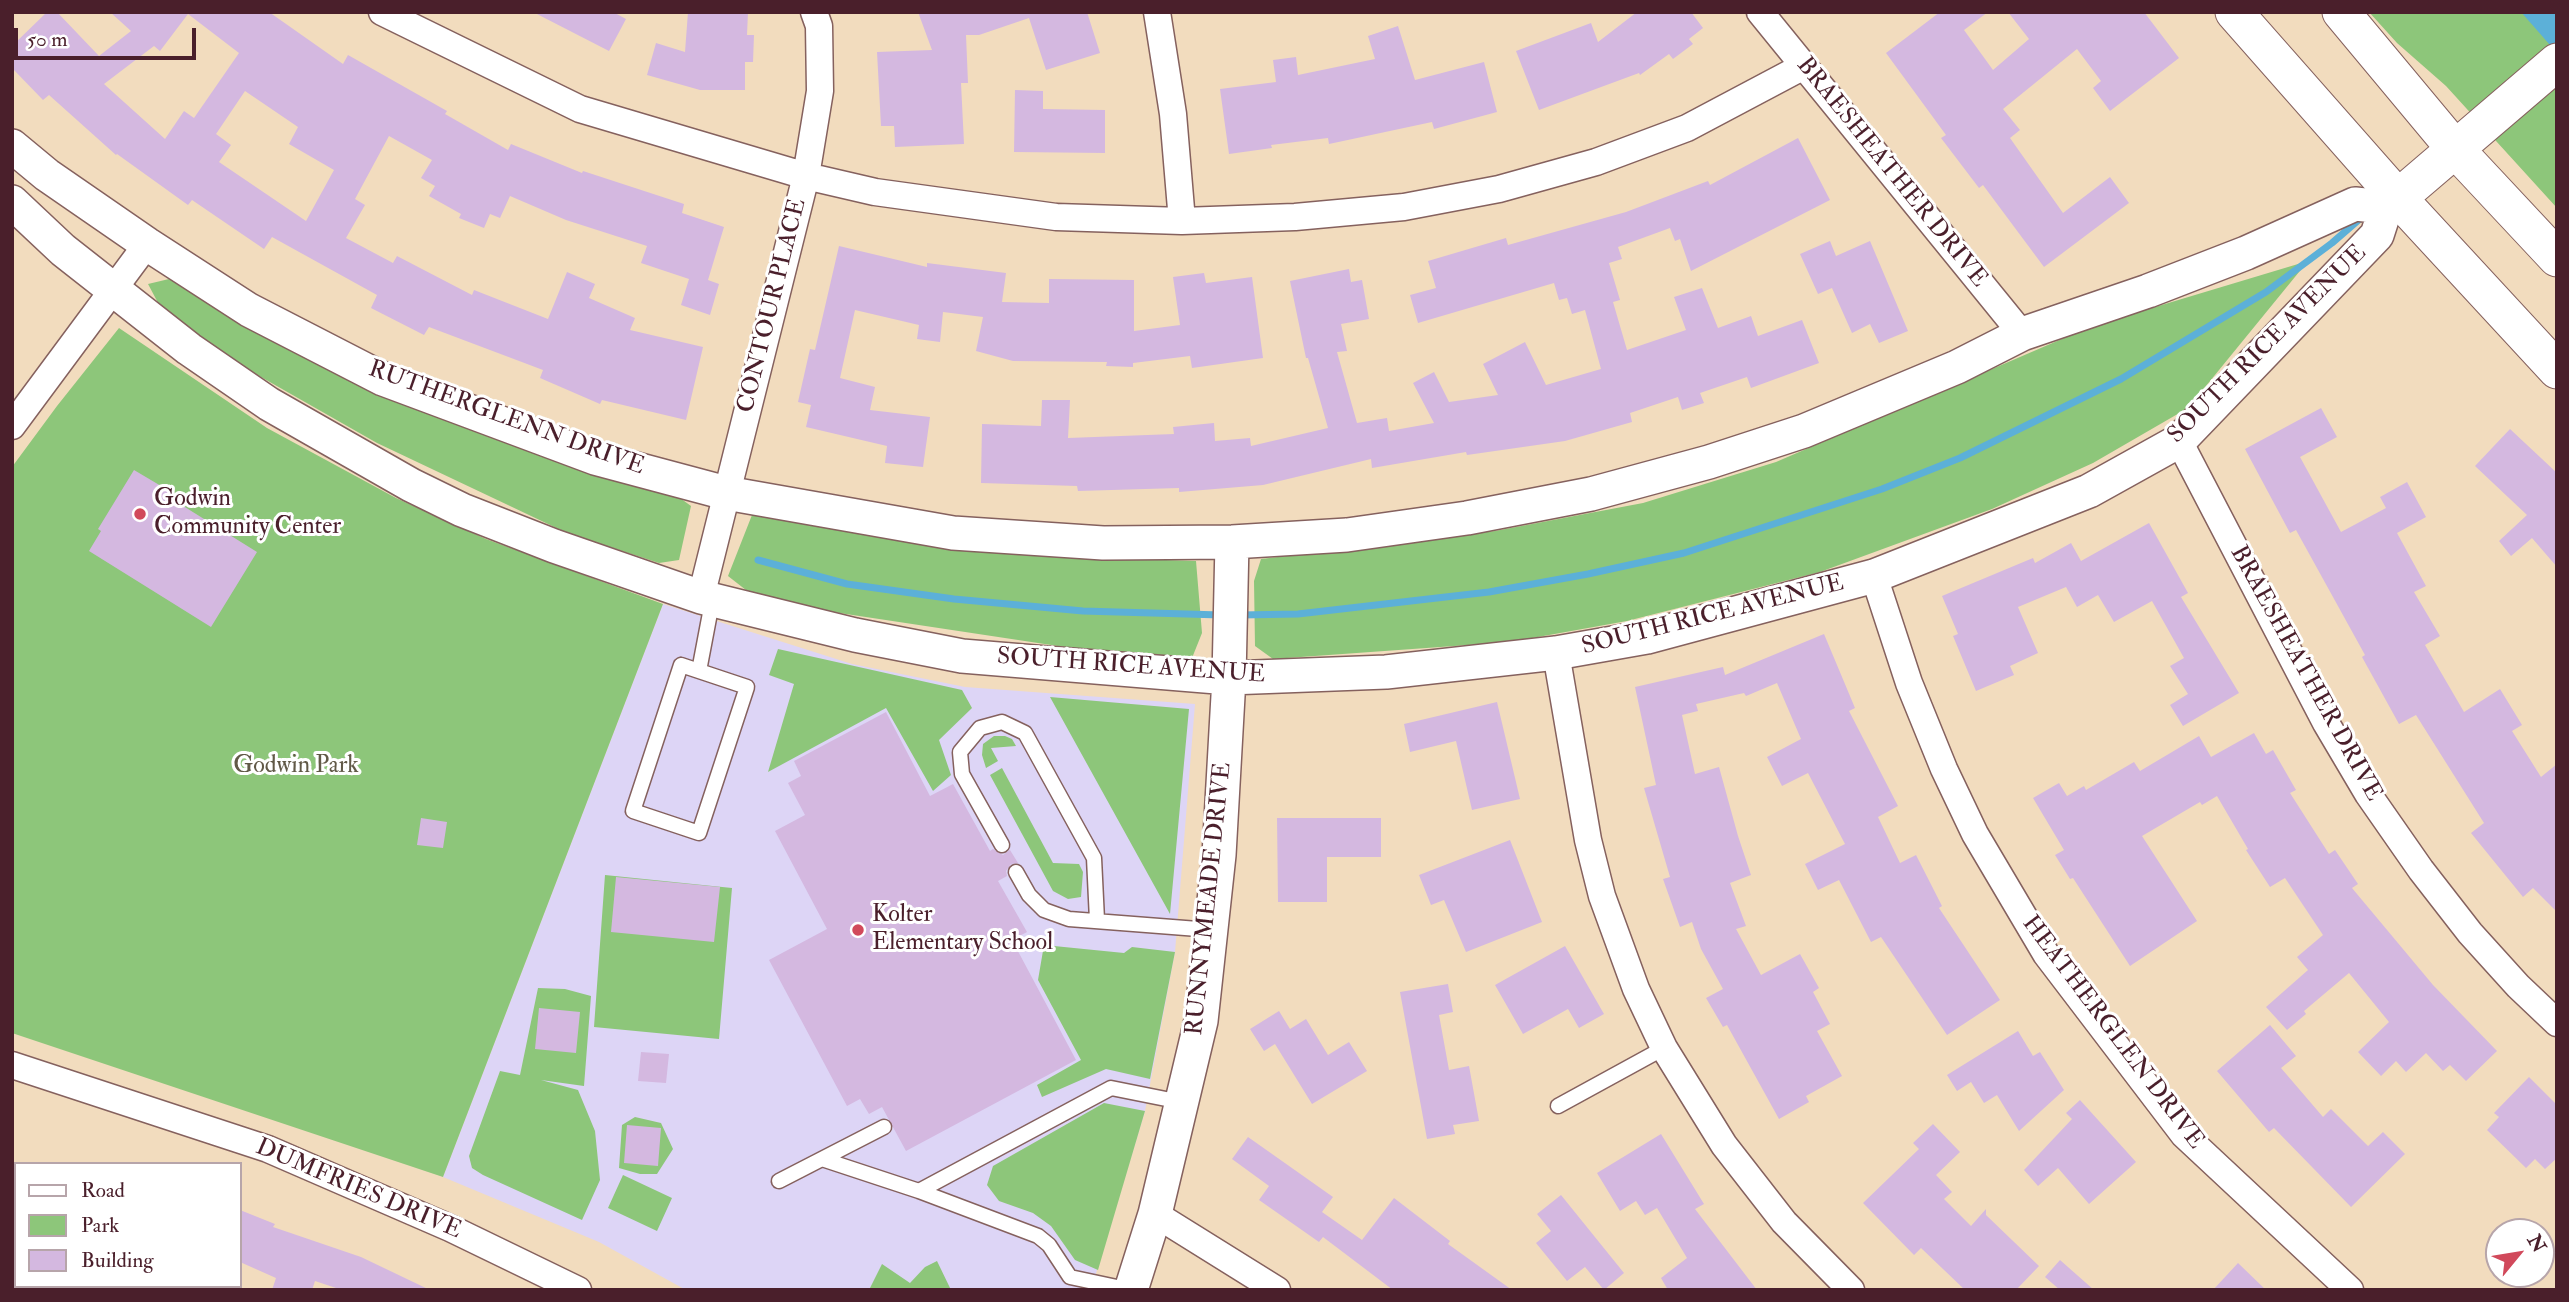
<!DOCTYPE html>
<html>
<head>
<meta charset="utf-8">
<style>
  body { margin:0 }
  #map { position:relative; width:2569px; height:1302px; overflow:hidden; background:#f2dcbe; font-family:"IM FELL Double Pica",serif }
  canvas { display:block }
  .frame { position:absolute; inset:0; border:14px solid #4a1f2b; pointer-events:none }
  .legend { position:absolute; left:14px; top:1162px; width:228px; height:126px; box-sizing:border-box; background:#fff; border:2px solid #b7a5aa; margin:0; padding:9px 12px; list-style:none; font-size:21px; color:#4a1f2b }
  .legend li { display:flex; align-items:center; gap:14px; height:35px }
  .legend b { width:35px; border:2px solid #b7a5aa }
  .north { position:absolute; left:2485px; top:1218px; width:70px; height:70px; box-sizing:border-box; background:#fff; border:2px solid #b7a5aa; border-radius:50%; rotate:60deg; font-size:19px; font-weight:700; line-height:28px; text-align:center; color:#4a1f2b }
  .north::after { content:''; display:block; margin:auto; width:24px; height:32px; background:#d1495b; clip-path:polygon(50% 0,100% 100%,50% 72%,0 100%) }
  .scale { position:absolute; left:14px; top:28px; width:182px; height:32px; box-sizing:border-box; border:4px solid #4a1f2b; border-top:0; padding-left:9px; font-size:21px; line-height:24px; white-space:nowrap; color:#4a1f2b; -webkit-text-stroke:5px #fff; paint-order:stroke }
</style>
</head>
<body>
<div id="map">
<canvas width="2569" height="1302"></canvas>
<div class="frame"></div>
<ul class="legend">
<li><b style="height:9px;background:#fff"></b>Road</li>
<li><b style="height:19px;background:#8dc67a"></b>Park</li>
<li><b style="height:19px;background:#d4b8e0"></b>Building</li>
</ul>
<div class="north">N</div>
<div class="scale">50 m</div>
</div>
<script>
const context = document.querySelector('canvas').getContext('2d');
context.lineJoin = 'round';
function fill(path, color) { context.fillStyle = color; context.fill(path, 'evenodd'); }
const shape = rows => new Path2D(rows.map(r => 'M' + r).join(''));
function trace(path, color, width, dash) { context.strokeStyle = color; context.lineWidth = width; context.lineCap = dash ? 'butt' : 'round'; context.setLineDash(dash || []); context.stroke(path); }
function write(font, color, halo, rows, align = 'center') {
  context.font = font + ' "IM FELL Double Pica",serif'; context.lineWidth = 6; context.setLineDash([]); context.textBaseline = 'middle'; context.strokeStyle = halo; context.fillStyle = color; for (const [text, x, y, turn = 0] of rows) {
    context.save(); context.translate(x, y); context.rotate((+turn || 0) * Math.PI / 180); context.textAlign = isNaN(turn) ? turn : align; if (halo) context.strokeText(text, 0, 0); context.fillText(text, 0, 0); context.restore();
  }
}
fill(shape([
  [663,604,852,664,965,687,1195,704,1175,952,1145,1111,1091,1290,686,1290,599,1242,443,1177]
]), '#ddd5f6');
fill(shape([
  [2369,12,2557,12,2557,208,2446,86,2397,43],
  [2308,261,2188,408,2093,463,1992,509,1820,572,1627,621,1510,642,1273,659,1255,646,1254,581,1261,559,1495,531,1643,503,1776,462,2092,326],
  [169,279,354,376,626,481,680,498,691,506,679,560,659,563,567,533,377,443,210,348,164,314,148,284],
  [119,328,267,428,396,498,486,539,663,604,443,1177,12,1033,12,467,57,406],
  [752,515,870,536,1018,555,1196,561,1202,633,1192,658,1124,656,760,601,728,576],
  [778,649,962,690,972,708,939,740,951,775,933,791,886,708,768,772,794,684,769,675],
  [1050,697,1189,709,1170,914],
  [994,736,1005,736,1012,739,1016,746,991,748,998,761,986,768,982,755,983,744],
  [1002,768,1053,863,1079,864,1083,872,1081,897,1068,899,1053,891,990,775],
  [605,875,732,888,719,1039,594,1027],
  [1044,945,1124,953,1132,947,1175,952,1150,1079,1106,1069,1042,1097,1037,1085,1081,1060,1038,980],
  [538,988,565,989,591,996,584,1086,541,1080,578,1090,595,1131,600,1180,582,1220,483,1175,472,1168,469,1156,500,1071,520,1075],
  [1104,1103,1145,1111,1098,1270,1075,1260,1051,1226,1033,1213,999,1201,987,1185,993,1166],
  [635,1117,661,1123,673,1149,657,1174,640,1174,619,1168,622,1125],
  [623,1175,672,1198,657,1231,608,1208],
  [937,1261,951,1290,869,1290,882,1264,910,1283,925,1267]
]), '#8dc67a');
fill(shape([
  [2521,12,2557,12,2557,53]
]), '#5cb0d8');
trace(shape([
  [758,560,847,584,954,599,1083,611,1221,615],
  [1240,615,1298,614,1489,592,1588,574,1684,553,1882,489,1960,458,2121,379,2266,292,2332,243,2362,217]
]), '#5cb0d8', 7);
fill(shape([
  [47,12,57,12,99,56,131,31,110,12,269,12,343,64,348,55,447,111,445,114,508,150,511,144,582,173,583,171,684,204,682,213,724,227,708,280,719,284,710,315,681,305,689,279,641,263,647,246,566,220,510,196,500,218,490,214,484,228,459,218,461,214,429,196,435,186,421,178,432,160,389,136,355,199,365,205,346,238,393,263,397,256,472,295,474,290,548,319,567,272,595,284,589,298,635,318,630,330,703,347,686,420,602,400,600,404,540,378,543,370,429,327,424,335,371,308,377,295,272,237,264,249,192,200,188,205,117,154,116,155,49,95,43,100,12,68,12,46],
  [188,14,239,53,194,118,184,111,165,139,104,84,154,46,160,51],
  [245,91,298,127,289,144,334,170,306,221,219,162,231,145,216,134],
  [533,12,613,12,626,19,609,51],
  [688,12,748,12,747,35,754,35,753,62,745,62,745,90,700,90,647,75,656,43,685,52],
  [918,12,1087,12,1100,53,1046,70,1029,18,979,35,966,35,968,83,961,83,964,144,895,147,894,126,881,126,877,52,932,50],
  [1637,12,1691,12,1703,28,1689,39,1693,44,1673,59,1669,54,1640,75,1639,73,1539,110,1516,51,1591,23,1598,42],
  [1940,12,1988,12,1964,30,1993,70,2029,39,2008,12,2144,12,2179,58,2110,111,2093,88,2101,81,2077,49,2003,109,2020,130,2010,138,2063,213,2110,177,2129,203,2044,267,1983,185,1979,188,1941,138,1946,135,1886,53],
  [1398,26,1415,80,1484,62,1497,112,1434,129,1432,122,1329,144,1328,138,1271,145,1272,148,1229,154,1220,89,1276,82,1273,60,1296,57,1298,75,1375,59,1368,36],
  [1015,90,1043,91,1043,109,1105,110,1105,153,1014,152],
  [1798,138,1830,200,1691,271,1680,239,1675,241,1670,228,1618,247,1622,259,1609,263,1620,300,1613,302,1627,350,1686,330,1674,297,1702,288,1718,328,1751,316,1758,336,1802,320,1819,363,1751,388,1747,377,1700,393,1704,403,1682,410,1678,397,1630,413,1632,422,1565,441,1467,455,1466,452,1372,468,1371,459,1263,485,1179,492,1179,488,1078,491,1077,486,981,483,982,424,1041,426,1042,400,1070,400,1068,438,1174,434,1173,427,1214,423,1215,441,1250,438,1251,446,1328,428,1308,358,1306,358,1290,281,1349,269,1351,282,1362,280,1369,319,1341,324,1347,351,1337,352,1357,423,1387,418,1389,431,1434,423,1413,383,1434,372,1449,402,1498,395,1483,364,1525,342,1546,385,1601,369,1585,310,1572,314,1567,298,1559,300,1554,283,1418,323,1410,295,1436,288,1428,261,1506,238,1508,245,1626,212,1708,181,1710,185],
  [1830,241,1836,256,1870,241,1908,331,1879,343,1870,324,1852,333,1832,288,1818,294,1800,254],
  [839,246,927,267,927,263,1006,273,1002,302,1049,303,1049,279,1134,280,1134,331,1180,325,1173,277,1204,273,1206,283,1252,277,1263,358,1192,368,1190,356,1133,363,1133,367,1106,366,1107,362,1013,361,976,351,983,317,943,312,940,342,917,339,919,325,855,310,840,378,875,387,870,410,930,417,923,467,885,463,887,446,806,427,811,405,798,402,810,349,815,350],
  [2321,408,2337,437,2300,457,2341,532,2386,508,2380,497,2407,482,2426,517,2397,533,2426,586,2414,592,2440,636,2425,645,2464,712,2500,689,2522,725,2512,731,2541,777,2557,764,2557,912,2533,888,2523,897,2471,833,2484,823,2416,715,2399,724,2362,657,2365,655,2296,530,2290,533,2245,449],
  [2510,429,2557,473,2557,567,2532,538,2511,556,2499,541,2527,515,2475,466],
  [134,470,183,499,180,504,257,552,211,627,89,551,101,531,98,529],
  [2149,523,2188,593,2181,597,2239,693,2183,726,2170,705,2188,694,2170,666,2184,658,2152,601,2114,622,2098,595,2077,607,2066,587,2018,607,2038,653,2010,666,2014,675,1976,691,1953,636,1958,634,1942,596,2033,558,2035,563,2071,543,2081,561],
  [1824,634,1855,708,1849,711,1898,806,1878,817,1900,863,1916,855,1942,906,1939,908,2000,1000,1947,1035,1881,937,1871,942,1839,880,1818,890,1805,864,1845,844,1808,773,1782,786,1767,757,1801,739,1777,683,1746,696,1744,693,1696,704,1698,711,1682,715,1695,774,1719,767,1738,836,1751,875,1730,883,1746,926,1736,929,1761,975,1800,954,1819,988,1813,992,1830,1024,1817,1031,1842,1076,1806,1096,1809,1102,1779,1119,1727,1025,1723,1027,1706,998,1723,989,1701,949,1692,922,1680,927,1663,879,1670,877,1644,788,1656,785,1635,687,1723,667,1725,675],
  [1497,702,1520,799,1472,810,1456,741,1410,752,1404,724],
  [886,712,930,796,953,784,990,851,993,849,1003,855,1010,850,1018,863,1011,864,1006,871,1007,876,998,881,1027,932,1012,940,1076,1060,906,1151,882,1107,869,1114,860,1099,847,1106,769,960,827,929,775,831,805,815,788,783,801,776,794,761],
  [2254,733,2266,754,2273,750,2296,790,2290,793,2329,854,2335,850,2358,884,2352,888,2433,985,2497,1051,2466,1081,2450,1065,2443,1071,2426,1053,2406,1072,2396,1061,2381,1076,2358,1052,2389,1022,2349,973,2304,1011,2306,1014,2287,1030,2266,1007,2308,970,2297,957,2323,935,2285,878,2270,887,2246,850,2248,849,2217,796,2202,805,2200,802,2142,836,2197,921,2130,966,2073,878,2070,879,2055,855,2064,850,2033,798,2059,783,2067,796,2084,786,2086,790,2134,762,2140,771,2199,736,2211,757],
  [421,818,447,822,443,848,417,845],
  [1277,818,1381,818,1381,857,1327,857,1327,902,1278,902],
  [1510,840,1542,922,1466,952,1444,900,1431,905,1419,875],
  [616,877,720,887,714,942,611,932],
  [1565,946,1604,1014,1579,1028,1568,1009,1523,1034,1495,985],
  [1448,984,1453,1012,1439,1015,1449,1070,1469,1066,1479,1121,1453,1125,1455,1134,1427,1139,1400,992],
  [539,1008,580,1012,576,1053,535,1049],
  [1279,1011,1290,1029,1306,1019,1328,1055,1349,1042,1367,1071,1312,1104,1275,1044,1264,1051,1250,1029],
  [2270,1025,2296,1056,2281,1068,2323,1117,2331,1109,2368,1146,2383,1132,2405,1154,2351,1207,2274,1128,2269,1132,2217,1071],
  [2018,1031,2033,1056,2040,1052,2064,1090,2019,1131,1997,1095,1984,1103,1971,1082,1957,1091,1947,1075],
  [641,1052,669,1054,666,1083,638,1081],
  [2529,1077,2557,1105,2557,1158,2545,1169,2535,1159,2526,1168,2487,1130,2499,1117,2494,1113],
  [2080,1100,2136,1162,2089,1204,2058,1168,2038,1186,2024,1170,2072,1119,2066,1113],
  [1933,1124,1960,1152,1936,1175,1952,1192,1944,1199,1971,1226,1986,1209,1986,1215,2039,1266,2016,1290,1965,1290,1921,1248,1914,1255,1863,1203,1919,1149,1913,1143],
  [627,1125,661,1128,658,1166,624,1163],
  [1661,1134,1704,1204,1695,1209,1757,1290,1668,1290,1661,1278,1687,1258,1657,1208,1645,1215,1636,1201,1620,1211,1597,1173],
  [1248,1137,1333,1197,1322,1212,1362,1240,1394,1198,1450,1241,1448,1244,1512,1290,1393,1290,1323,1237,1319,1242,1259,1200,1269,1186,1232,1159],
  [1561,1195,1624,1273,1604,1290,1585,1267,1567,1281,1536,1243,1551,1231,1537,1214],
  [240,1210,275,1224,273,1227,361,1257,430,1290,342,1290,315,1281,312,1290,272,1290,276,1278,240,1262],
  [2060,1260,2094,1290,2060,1290,2045,1277],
  [2238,1263,2266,1290,2213,1290]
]), '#d4b8e0');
const service = shape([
  [681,665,747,687,699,833,633,811,681,665],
  [699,671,710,613,703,601],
  [1002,845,962,774,960,752,980,728,1002,722,1025,733,1094,858,1097,920],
  [1016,872,1029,895,1044,910,1069,919,1211,930],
  [1558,1106,1664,1048],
  [822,1159,919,1191],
  [779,1181,884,1127],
  [1131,1290,1070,1277,1049,1245,1038,1236,919,1191,1111,1088,1181,1102]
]);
const minor = shape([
  [382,12,580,109,806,176,875,192,1056,217,1182,221,1295,217,1404,207,1499,189,1596,162,1687,128,1804,66],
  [1157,12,1173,114,1182,221],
  [1760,12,2022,334],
  [12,426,147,244],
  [2179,441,2326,723,2368,794,2421,870,2470,933,2518,986,2557,1023],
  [1874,576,1909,683,1944,769,1975,834,2046,954,2184,1135,2350,1290],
  [701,597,806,176,820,91,819,26,814,12],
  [1556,653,1588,840,1602,896,1636,989,1664,1048,1724,1145,1784,1222,1851,1290],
  [12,1065,268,1149,450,1228,578,1290],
  [1155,1214,1277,1290]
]);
const tertiary = shape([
  [12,146,47,175,147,244,249,310,383,379,595,458,726,493,953,533,1103,543,1232,542,1347,535,1467,518,1591,494,1709,462,1804,431,1957,367,2022,334,2148,291,2246,253,2355,204,2386,207],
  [12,202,63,250,189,349,269,404,411,485,462,510,554,546,701,597,855,635,962,656,1229,678,1386,672,1556,653,1647,637,1874,576,2089,491,2179,441,2377,235,2386,207,2398,198],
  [1131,1290,1155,1214,1201,1021,1219,855,1229,678,1232,542]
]);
const secondary = shape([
  [2234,12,2398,198,2557,370],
  [2341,12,2456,150,2557,258],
  [2398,198,2557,62]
]);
trace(service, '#85615e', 17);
trace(minor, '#85615e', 29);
trace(tertiary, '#85615e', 36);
trace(secondary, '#85615e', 39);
trace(service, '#fff', 14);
trace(minor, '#fff', 26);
trace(tertiary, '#fff', 33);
trace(secondary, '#fff', 37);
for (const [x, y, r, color] of [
  [140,514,7,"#d1495b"],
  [858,930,7,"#d1495b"]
]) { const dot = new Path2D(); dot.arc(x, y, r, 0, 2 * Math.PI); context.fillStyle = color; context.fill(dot); trace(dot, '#fff', 2.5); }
write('24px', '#4a1f2b', '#fff', [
  ["BRAESHEATHER DRIVE",1891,173,51],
  ["CONTOUR PLACE",773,306,-76],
  ["SOUTH RICE AVENUE",2268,345,-45],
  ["RUTHERGLENN DRIVE",506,419,20],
  ["SOUTH RICE AVENUE",1713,616,-14],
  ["SOUTH RICE AVENUE",1131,667,4],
  ["BRAESHEATHER DRIVE",2305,674,61],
  ["RUNNYMEADE DRIVE",1210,899,-84],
  ["HEATHERGLEN DRIVE",2112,1033,53],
  ["DUMFRIES DRIVE",358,1190,23]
]);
write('24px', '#4a1f2b', '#fff', [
  ["Godwin",154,500],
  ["Community Center",154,528],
  ["Kolter",872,916],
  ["Elementary School",872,944]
], 'left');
write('24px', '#615947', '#fff', [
  ["Godwin Park",296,767]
]);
</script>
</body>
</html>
